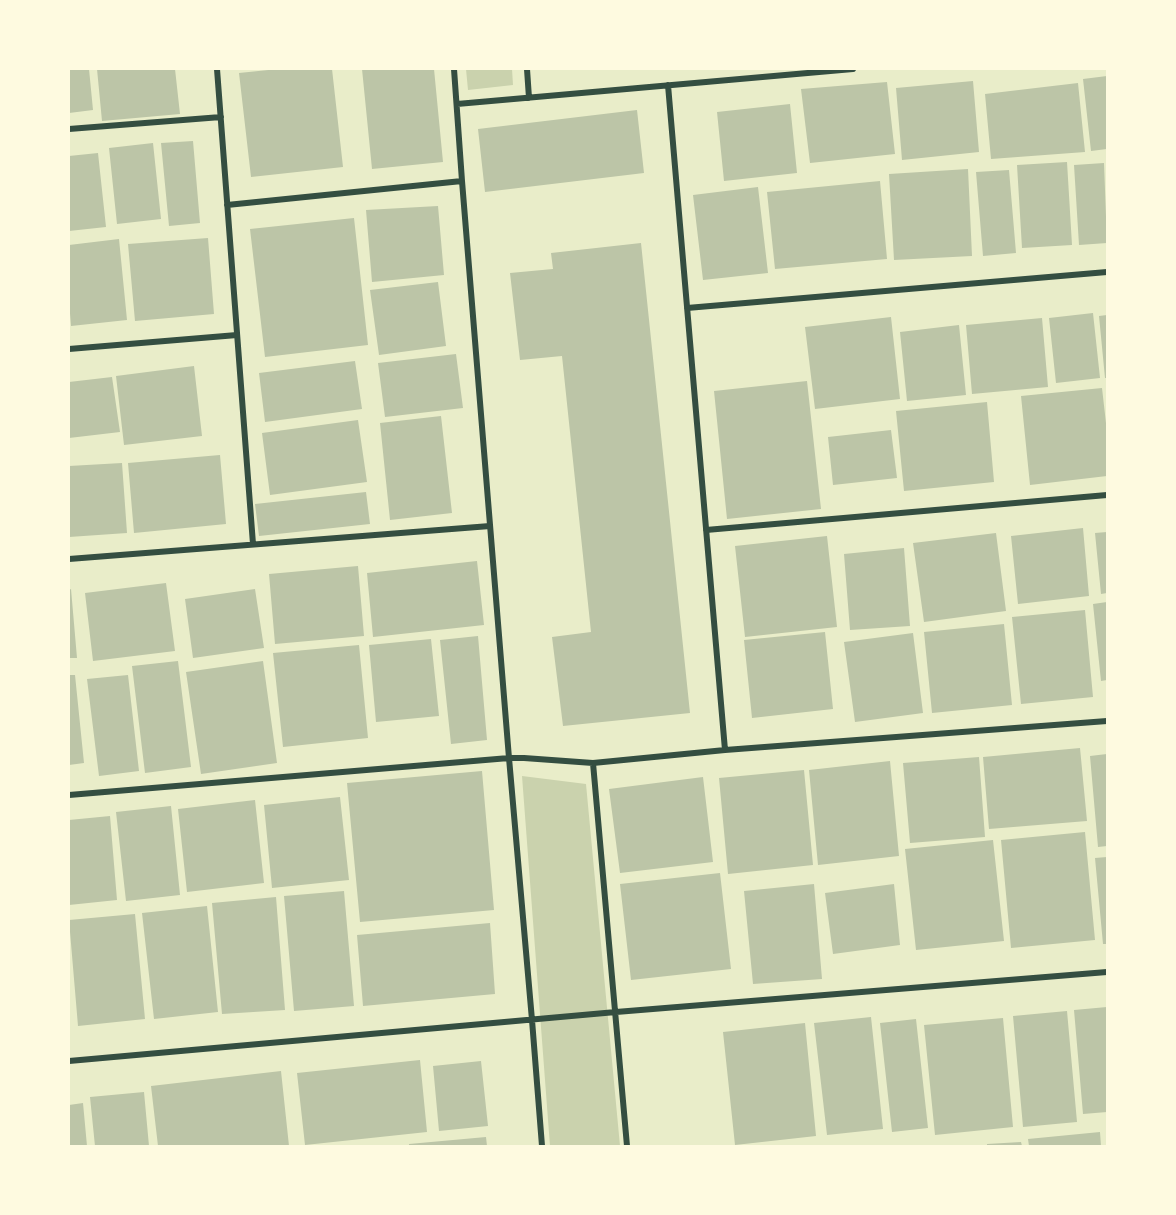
<!DOCTYPE html>
<html>
<head>
<meta charset="utf-8">
<style>
  body { margin:0 }
  #map { position:relative; width:1176px; height:1215px; overflow:hidden; background:#e9edc9; font-family:Inter,sans-serif }
  canvas { display:block }
  .frame { position:absolute; inset:0; border:70px solid #fefae0; pointer-events:none }
</style>
</head>
<body>
<div id="map">
<canvas width="1176" height="1215"></canvas>
<div class="frame"></div>
</div>
<script>
const context = document.querySelector('canvas').getContext('2d');
context.lineJoin = 'round';
function fill(path, color) { context.fillStyle = color; context.fill(path, 'evenodd'); }
const shape = rows => new Path2D(rows.map(r => 'M' + r).join(''));
function trace(path, color, width, dash) { context.strokeStyle = color; context.lineWidth = width; context.lineCap = dash ? 'butt' : 'round'; context.setLineDash(dash || []); context.stroke(path); }
fill(shape([
  [466,69,512,69,513,85,468,90],
  [522,776,586,784,620,1146,550,1146]
]), '#cad2ad');
fill(shape([
  [69,69,89,69,93,110,69,113],
  [97,69,175,69,180,114,102,121],
  [278,69,332,69,343,167,251,177,239,73],
  [362,69,434,69,443,162,372,169],
  [1107,76,1107,149,1091,151,1083,79],
  [973,81,979,152,902,160,896,88],
  [887,82,895,154,810,163,801,89],
  [1078,83,1085,152,991,159,985,94],
  [790,104,797,173,724,181,717,112],
  [637,110,644,173,485,192,478,129],
  [193,141,200,223,169,226,161,143],
  [153,143,161,219,117,224,109,148],
  [98,153,106,227,69,231,69,156],
  [1067,162,1072,245,1022,248,1017,165],
  [1104,163,1107,243,1079,245,1074,165],
  [968,169,972,256,894,260,889,174],
  [1009,170,1016,253,983,256,976,172],
  [880,181,887,259,775,269,767,192],
  [758,187,768,273,703,280,693,195],
  [438,206,444,275,372,282,366,210],
  [354,218,368,345,265,357,250,229],
  [208,238,214,314,135,321,128,244],
  [119,239,127,320,71,326,69,301,69,245],
  [641,243,690,713,563,726,552,637,591,632,562,356,520,360,510,273,553,269,551,253],
  [438,282,446,346,379,355,370,290],
  [1093,313,1100,378,1056,383,1049,318],
  [1107,315,1107,378,1105,378,1099,316],
  [891,317,900,399,815,409,805,327],
  [1042,318,1048,387,972,394,966,325],
  [959,325,966,395,907,401,900,332],
  [456,354,463,408,385,417,378,363],
  [355,361,362,409,265,422,259,373],
  [194,366,202,436,124,445,116,376],
  [112,377,120,432,69,438,69,382],
  [807,381,821,509,727,519,714,391],
  [1102,388,1107,432,1107,476,1030,485,1021,396],
  [987,402,994,482,904,491,896,411],
  [441,416,452,513,390,520,380,423],
  [358,420,367,482,270,495,262,433],
  [891,430,897,478,833,485,828,437],
  [220,455,226,524,134,533,128,463],
  [122,463,127,533,69,537,69,466],
  [366,492,370,524,259,536,255,504],
  [1083,528,1089,596,1018,604,1011,536],
  [1107,532,1107,593,1101,594,1095,533],
  [996,533,1006,611,924,622,913,543],
  [827,536,837,627,745,637,735,546],
  [904,548,910,626,850,630,844,554],
  [477,561,484,625,373,637,367,573],
  [358,566,364,636,275,644,269,574],
  [166,583,175,651,93,661,85,593],
  [71,589,77,658,69,658,69,590],
  [255,589,264,648,193,658,185,599],
  [1107,602,1107,680,1101,681,1093,604],
  [1085,610,1093,697,1021,704,1012,617],
  [1004,624,1012,705,932,713,924,632],
  [825,632,833,709,752,718,744,640],
  [913,633,923,713,855,722,844,642],
  [478,636,487,740,451,744,440,640],
  [431,639,439,716,376,722,369,645],
  [359,645,368,738,283,747,273,653],
  [178,661,191,767,145,773,132,666],
  [263,661,277,763,201,774,186,672],
  [69,675,75,675,84,763,69,765],
  [128,675,139,771,99,776,87,679],
  [1080,748,1087,821,989,829,983,757],
  [1107,754,1107,846,1098,847,1090,756],
  [979,757,985,837,910,843,903,763],
  [890,761,899,856,818,865,809,770],
  [804,770,813,865,728,874,719,778],
  [482,771,494,910,360,922,347,783],
  [703,777,713,862,620,873,609,789],
  [340,797,349,880,272,888,264,805],
  [255,800,264,883,187,892,178,809],
  [171,806,180,895,126,901,116,812],
  [110,816,117,900,69,905,69,820],
  [1085,832,1095,940,1011,948,1001,840],
  [993,840,1004,941,916,950,905,849],
  [1107,857,1107,944,1103,944,1095,858],
  [720,873,731,969,631,980,620,884],
  [814,884,822,979,753,984,744,891],
  [894,884,900,945,833,954,825,893],
  [344,891,354,1006,294,1011,284,896],
  [276,897,285,1010,222,1014,212,903],
  [207,906,218,1012,154,1019,142,913],
  [135,914,145,1019,78,1026,69,920],
  [490,923,495,994,363,1006,357,935],
  [1107,1007,1107,1112,1083,1114,1074,1010],
  [1067,1011,1077,1122,1023,1127,1013,1016],
  [871,1017,883,1129,827,1135,814,1023],
  [1003,1018,1013,1127,935,1135,924,1025],
  [916,1019,928,1128,892,1132,880,1023],
  [805,1023,816,1136,735,1145,723,1032],
  [420,1060,427,1132,305,1145,297,1073],
  [481,1061,488,1126,439,1131,433,1066],
  [281,1071,289,1146,158,1146,151,1086],
  [144,1092,149,1146,95,1146,90,1097],
  [83,1103,87,1146,69,1146,69,1105],
  [1100,1132,1101,1146,1029,1146,1028,1139],
  [486,1137,487,1146,409,1146,409,1144],
  [1021,1142,1022,1146,987,1146,987,1144]
]), '#bcc5a7');
trace(shape([
  [217,69,253,544],
  [454,69,462,181,509,758,532,1020,542,1146],
  [527,69,529,98],
  [668,85,725,750],
  [457,104,853,69],
  [69,129,221,117],
  [227,205,462,181],
  [687,308,1107,272],
  [69,349,237,335],
  [706,530,1107,495],
  [69,559,490,526],
  [593,763,627,1146],
  [69,795,509,758,524,758,593,763,725,750,1107,721],
  [69,1061,616,1012,1107,972]
]), '#344e41', 6);
</script>
</body>
</html>
